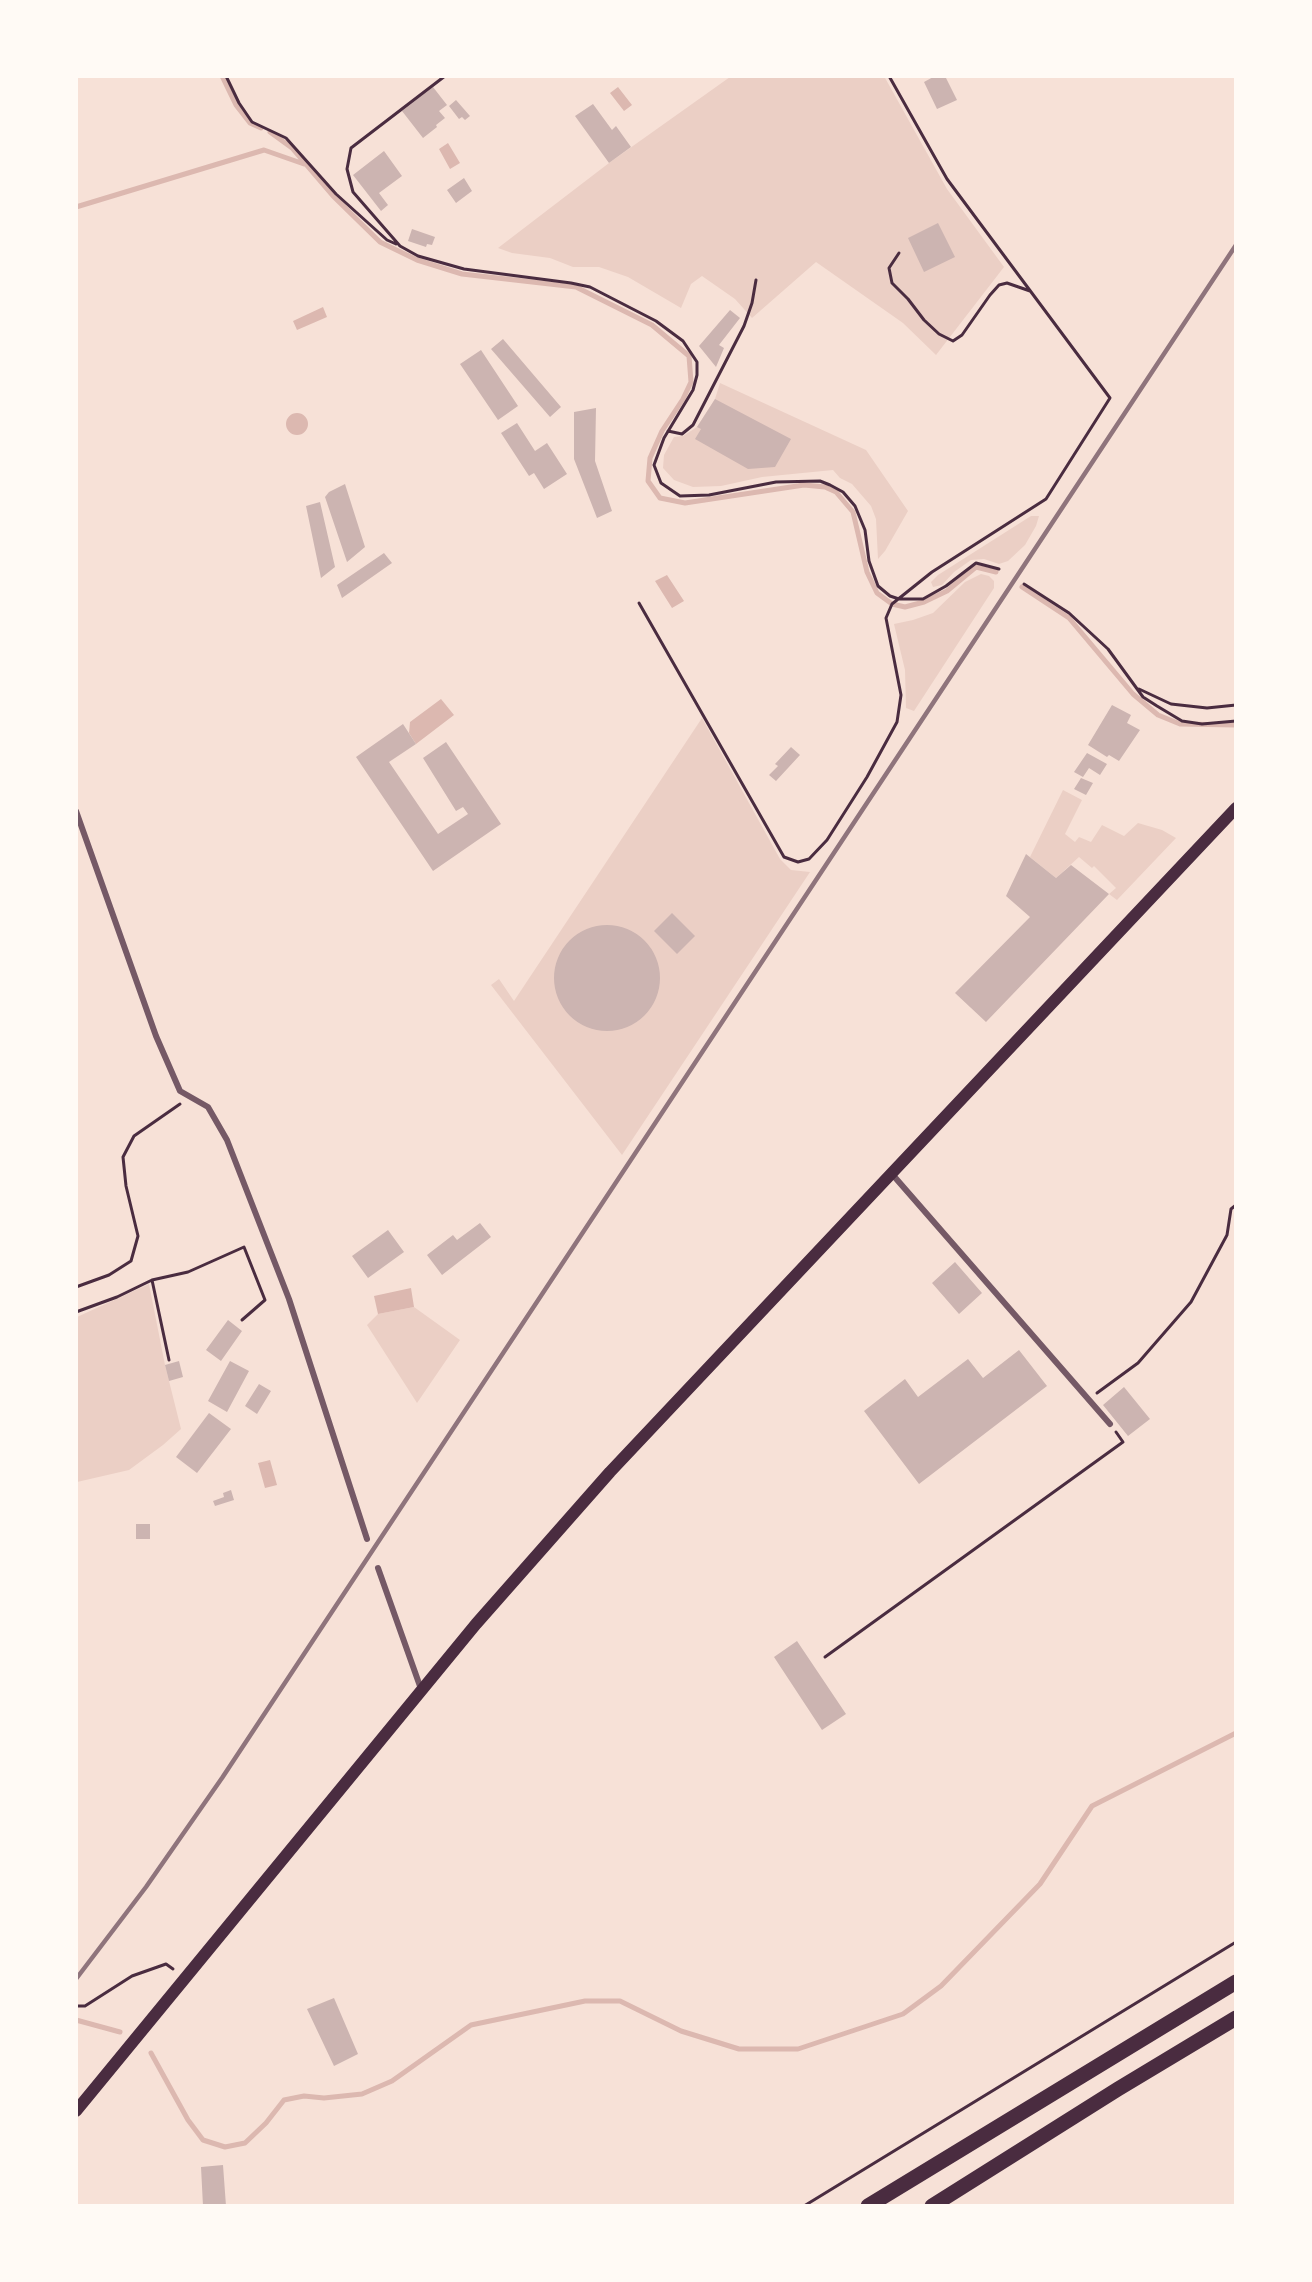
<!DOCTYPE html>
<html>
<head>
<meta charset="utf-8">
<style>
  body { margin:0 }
  #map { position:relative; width:1312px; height:2282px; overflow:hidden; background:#f7e1d7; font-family:"Fira Sans Condensed",sans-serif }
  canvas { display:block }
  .frame { position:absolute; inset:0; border:78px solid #fffaf5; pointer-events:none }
</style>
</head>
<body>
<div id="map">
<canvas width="1312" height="2282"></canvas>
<div class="frame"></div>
</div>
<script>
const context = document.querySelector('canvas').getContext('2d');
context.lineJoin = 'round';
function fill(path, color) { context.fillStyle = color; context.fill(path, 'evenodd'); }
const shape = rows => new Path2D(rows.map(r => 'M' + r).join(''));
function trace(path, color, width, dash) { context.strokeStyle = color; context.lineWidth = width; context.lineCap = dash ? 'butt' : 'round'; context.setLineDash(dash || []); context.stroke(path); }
fill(shape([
  [884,76,947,189,1004,267,936,355,903,323,816,262,752,318,735,299,702,276,691,284,681,308,628,277,599,267,573,267,550,258,512,253,498,248,609,163,730,77],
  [720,383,866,450,908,511,885,551,878,559,876,519,871,506,852,484,840,478,833,470,762,477,721,486,693,487,674,480,663,468,664,455,674,437,683,436,697,427,715,399],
  [1031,516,1039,516,1036,526,1025,545,1008,561,999,564,984,559,971,560,954,572,942,585,933,587,931,582,938,575],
  [981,574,989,576,994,581,994,588,914,711,906,708,905,670,894,624,913,620,933,613,965,582],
  [702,718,780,859,791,870,810,872,622,1155,491,985,499,979,514,1001],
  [1063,790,1082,800,1065,834,1075,842,1079,837,1091,842,1102,825,1124,836,1138,823,1162,830,1176,838,1117,900,1109,894,1116,888,1094,866,1092,868,1079,857,1056,878,1030,857],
  [149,1284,165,1365,181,1429,163,1445,129,1470,77,1482,77,1317],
  [414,1307,460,1340,417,1403,367,1325,378,1314]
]), '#ebcfc5');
fill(shape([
  [618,87,632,105,624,111,610,93],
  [448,143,460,163,450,169,439,149],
  [323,307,327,317,297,330,293,321],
  '286 424a11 11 0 1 1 22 0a11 11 0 1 1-22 0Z',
  [667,575,684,601,672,608,655,581],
  [441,699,454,715,416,744,409,733,410,722],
  [411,1288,414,1307,378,1314,374,1296],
  [270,1460,277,1485,265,1488,258,1463]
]), '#dcb8b0');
trace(shape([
  [222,76,236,105,250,123,261,128],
  [270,132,292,148,333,196,380,242,417,260,462,274,576,287,652,325,689,356,691,382,683,399,662,431,650,458,648,481,660,498,685,503,804,485,825,487,836,492,853,512,867,572,877,593,892,604,905,607,924,602,947,591,976,567,996,572],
  [76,207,264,150,304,164],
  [1022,587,1069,618,1133,694,1158,715,1180,724,1236,725],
  [76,2020,120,2032],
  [151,2053,188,2120,203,2140,225,2147,245,2143,266,2123,284,2100,304,2096,324,2098,362,2094,392,2081,471,2025,585,2001,620,2001,681,2031,739,2049,798,2049,903,2014,941,1986,1040,1884,1092,1806,1236,1733]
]), '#dcb8b0', 5);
fill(shape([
  [935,76,945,76,957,100,937,109,924,82],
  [433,87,447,105,439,111,445,118,436,125,437,127,423,138,402,111],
  [456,100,470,116,465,120,462,117,459,119,449,106],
  [593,104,612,130,616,126,631,147,609,163,575,116],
  [384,151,402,176,379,193,388,205,381,211,353,175],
  [464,178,472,191,456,203,447,190],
  [938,223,955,257,924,272,908,238],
  [412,229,435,237,432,245,427,244,426,247,408,241],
  [730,310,740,318,719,345,724,348,716,367,699,346],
  [503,339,561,407,550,417,491,349],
  [481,350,518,406,498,420,460,364],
  [715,399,791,439,775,467,748,469,695,439,701,429,697,427],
  [596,408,595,461,612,511,597,518,574,459,574,412],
  [517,423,535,451,547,443,567,474,544,489,534,473,529,476,501,433],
  [345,484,365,547,347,562,325,497,329,492],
  [320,502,335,567,321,578,306,506],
  [384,553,392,563,342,598,337,585],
  [1112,705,1131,715,1127,723,1140,730,1119,761,1109,755,1107,757,1088,745],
  [403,724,416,744,389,762,438,834,468,814,463,807,456,811,423,758,446,742,501,824,433,871,356,757],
  [791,747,800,755,776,781,769,775,778,766,775,764],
  [1087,753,1107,764,1100,775,1089,768,1083,777,1074,772],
  [1081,778,1093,783,1086,795,1074,789],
  [1026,854,1056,878,1071,865,1109,894,986,1022,955,993,1030,917,1006,896],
  [672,913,695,936,677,954,654,931],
  '554 978a53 53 0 1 1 106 0a53 53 0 1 1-106 0Z',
  [480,1223,491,1237,442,1275,427,1255,453,1235,457,1240],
  [388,1230,404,1252,368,1278,352,1256],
  [955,1262,982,1293,959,1314,932,1283],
  [228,1320,242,1331,221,1361,206,1350],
  [1019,1350,1047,1386,919,1484,864,1411,905,1379,918,1397,968,1359,983,1378],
  [179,1361,183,1377,169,1381,165,1365],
  [230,1361,249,1371,227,1412,208,1401],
  [259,1384,271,1391,257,1414,245,1406],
  [1124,1387,1150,1419,1128,1436,1103,1405],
  [209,1413,231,1429,197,1473,176,1457],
  [231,1490,234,1500,215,1506,213,1501,224,1497,223,1493],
  [136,1524,150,1524,150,1539,136,1539],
  [797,1641,846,1714,822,1730,774,1657],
  [334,1998,358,2054,334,2066,307,2009],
  [223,2165,226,2206,203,2206,201,2167]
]), '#ccb4b1');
trace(shape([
  [226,76,239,103,252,122,286,138,336,194,387,240,396,244],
  [445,76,351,148,347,169,353,192,400,246,418,256,464,269,571,283,590,287,656,321,683,341,697,362,697,375,693,390,664,438,654,465,661,483,680,496,709,495,776,482,820,481,830,485,843,492,855,506,865,530,869,561,878,586,890,596,899,599,923,599,946,586,976,563,999,569],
  [899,253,889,268,892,283,908,299,924,320,939,334,953,341,962,335,990,295,999,285,1007,283,1030,291],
  [668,431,682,434,693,425,744,326,752,303,756,280],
  [1024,584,1069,613,1108,649,1143,697,1157,706,1182,721,1202,724,1236,721],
  [639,603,784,857,798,862,809,859,827,840,867,777,897,722,901,695,886,618,892,604,932,572,1046,499,1110,398,947,179,889,76],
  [1139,689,1171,704,1207,708,1236,705],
  [152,1280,169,1360],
  [76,1287,109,1275,131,1261,138,1236,126,1186,123,1157,134,1136,180,1104],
  [76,1312,117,1297,152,1280,188,1272,244,1247,265,1300,242,1320],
  [1097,1393,1138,1363,1191,1302,1227,1235,1231,1209,1236,1205],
  [825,1657,1123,1442,1116,1432],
  [76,2006,85,2006,132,1976,166,1964,173,1969],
  [804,2206,1236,1942]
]), '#4a2c40', 3);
trace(shape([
  [76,811,156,1036,180,1091,208,1107,227,1140,289,1299,367,1539],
  [892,1174,1110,1424],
  [378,1568,421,1689]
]), '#755966', 6);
trace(shape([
  [76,2111,476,1624,610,1472,1236,808]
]), '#4a2c40', 12);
trace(shape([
  [868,2206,1236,1982],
  [932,2206,1118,2089,1236,2018]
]), '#4a2c40', 15);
trace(shape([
  [76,1979,146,1887,222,1778,1236,245]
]), '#8f747c', 4.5);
</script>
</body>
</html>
